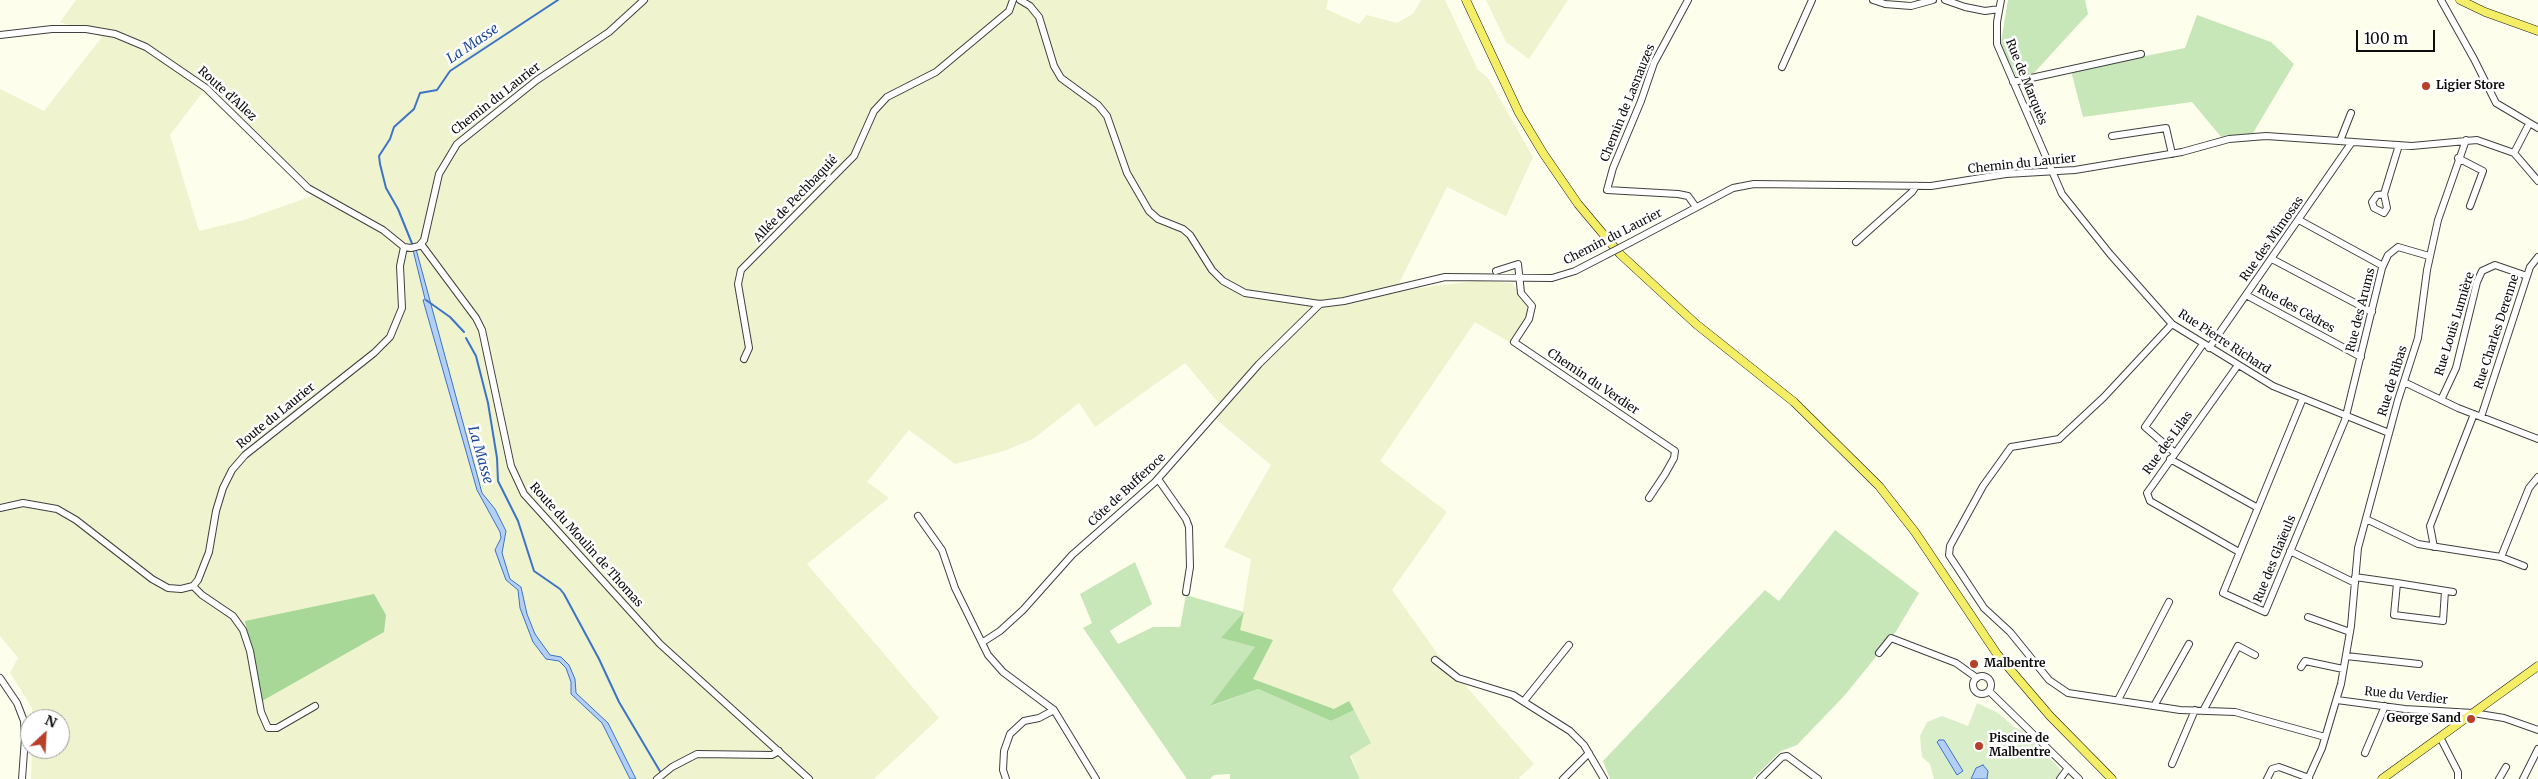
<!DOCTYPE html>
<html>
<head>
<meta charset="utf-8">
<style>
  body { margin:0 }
  #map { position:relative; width:2538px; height:779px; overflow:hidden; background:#fefeed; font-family:Merriweather,serif }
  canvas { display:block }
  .north { position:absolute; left:20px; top:709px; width:50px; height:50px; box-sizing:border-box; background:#fff; border:1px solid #9e9e9e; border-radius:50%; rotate:25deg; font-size:14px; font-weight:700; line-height:20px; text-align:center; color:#0d0d0d }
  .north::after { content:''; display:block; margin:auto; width:18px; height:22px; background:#b84029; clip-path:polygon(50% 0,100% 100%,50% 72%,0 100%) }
  .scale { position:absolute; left:2356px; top:30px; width:79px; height:22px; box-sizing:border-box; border:2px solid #0d0d0d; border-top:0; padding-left:6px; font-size:15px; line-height:18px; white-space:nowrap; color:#0d0d0d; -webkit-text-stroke:4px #fff; paint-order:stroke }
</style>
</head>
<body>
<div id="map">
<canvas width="2538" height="779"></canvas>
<div class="north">N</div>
<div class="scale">100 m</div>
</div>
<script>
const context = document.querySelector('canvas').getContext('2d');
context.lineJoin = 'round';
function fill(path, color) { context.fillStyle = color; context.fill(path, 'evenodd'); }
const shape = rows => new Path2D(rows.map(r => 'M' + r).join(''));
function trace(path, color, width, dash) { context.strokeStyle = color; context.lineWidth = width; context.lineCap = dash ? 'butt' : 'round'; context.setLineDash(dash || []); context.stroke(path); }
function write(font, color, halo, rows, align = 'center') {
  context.font = font + ' Merriweather,serif'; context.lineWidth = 5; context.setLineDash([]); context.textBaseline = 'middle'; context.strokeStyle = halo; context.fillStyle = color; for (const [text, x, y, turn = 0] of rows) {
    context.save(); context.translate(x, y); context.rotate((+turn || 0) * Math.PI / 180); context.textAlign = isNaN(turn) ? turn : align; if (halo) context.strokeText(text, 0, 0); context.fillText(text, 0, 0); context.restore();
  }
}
fill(shape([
  [76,0,1328,0,1326,9,1359,24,1367,15,1397,23,1413,14,1421,0,1445,0,1478,70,1488,78,1533,157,1506,216,1447,187,1395,291,1476,281,1512,283,1529,306,1528,319,1511,343,1475,322,1380,461,1447,512,1392,590,1437,653,1534,764,1518,779,1360,779,1334,709,1252,679,1240,630,1251,559,1224,547,1271,465,1216,419,1223,408,1185,363,1095,427,1079,403,1033,439,1004,451,955,464,909,430,867,482,889,498,807,564,939,718,874,779,31,779,32,749,60,749,60,719,32,719,32,708,10,673,18,658,0,636,0,89,44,111,102,37,60,22],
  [203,92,312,196,244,220,199,231,170,135],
  [1486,0,1568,0,1529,59,1506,42]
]), '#eff3ce');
fill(shape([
  [2008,0,2085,0,2088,14,2033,74,2018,79,2000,48],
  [2197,15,2271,42,2294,64,2253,133,2222,138,2192,102,2083,117,2071,71,2185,48],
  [1835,530,1919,593,1895,633,1845,695,1797,745,1781,751,1752,779,1610,779,1603,761,1765,590,1779,601],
  [1135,562,1152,604,1110,631,1118,644,1153,627,1180,627,1186,595,1244,612,1222,638,1255,647,1211,706,1258,689,1331,721,1354,710,1371,743,1350,756,1360,779,1230,779,1230,774,1214,775,1210,779,1187,779,1083,628,1092,623,1080,594]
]), '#c7e7b8');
fill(shape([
  [374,594,386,615,384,632,262,701,245,621],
  [1244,612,1240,630,1273,640,1253,679,1334,709,1349,701,1354,710,1331,721,1258,689,1210,706,1255,647,1221,638]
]), '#a7d898');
fill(shape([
  [1977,703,1998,713,2014,727,2022,730,2061,770,2056,779,1934,779,1930,764,1922,757,1920,736,1927,722,1942,716,1968,726]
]), '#daefc9');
const water = shape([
  [416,249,482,493,495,509,506,531,502,553,510,579,521,587,527,614,535,634,550,655,561,657,569,665,575,679,576,693,608,723,636,779,630,779,602,723,571,694,571,682,566,668,559,661,546,659,533,642,520,608,518,590,506,580,495,550,501,538,500,532,477,490,423,300,425,299,413,250,416,249],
  [1939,740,1944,740,1963,771,1957,775,1937,742,1939,740],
  [1983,765,1988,771,1987,779,1971,779,1976,768,1983,765]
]);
fill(water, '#b3cff4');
trace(water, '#3d74c8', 1);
trace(shape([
  [413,246,398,209,386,188,380,164,379,156,390,139,394,127,414,109,420,93,437,90,450,71,558,0],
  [426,300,450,317,464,332],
  [466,338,476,356,488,403,497,458,498,481,518,521,534,571,560,589,564,594,599,659,619,702,661,773]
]), '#3d74c8', 2);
const minor = shape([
  [1020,0,1030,6,1039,17,1054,66,1061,78,1098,105,1107,116,1127,173,1149,211,1158,219,1183,229,1190,235,1212,270,1223,281,1245,293,1320,304,1344,301,1445,277,1552,278,1575,271,1606,255],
  [1688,0,1654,63,1641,101,1613,168,1607,190,1678,194,1688,196,1696,207],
  [1873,0,1885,4,1911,6,1933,0],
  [1945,0,1965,7,1985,11,1999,9],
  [2001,0,1997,22,1997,44,2062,194,2110,254,2172,324,2273,386,2389,433],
  [2441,0,2474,59,2496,103,2538,128],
  [0,35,52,29,86,29,115,34,146,47,206,88,308,188,383,230,404,247,411,248,419,246,424,240,439,174,457,144,537,80,609,32,644,0],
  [1782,67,1812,0],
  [2013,82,2141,54],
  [2112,136,2166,128,2172,154],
  [2340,141,2351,113],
  [2514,153,2538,181],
  [2514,153,2529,124],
  [2458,158,2483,171,2470,206],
  [2384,194,2377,195,2372,202,2374,208,2384,213,2387,208,2384,194,2399,145],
  [2299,220,2383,266],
  [1631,242,1733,188,1754,184,1931,186,2006,174,2075,170,2182,152,2229,139,2266,136,2412,146,2477,140,2514,153],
  [1856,242,1912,192,1916,186],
  [421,244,476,318,482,330,511,466,524,494,660,644,809,779],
  [2272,259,2372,312],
  [1496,271,1518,264,1521,293,1532,306,1529,319,1514,342,1675,451,1674,458,1665,474,1649,498],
  [2246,295,2361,357],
  [2172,324,2104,397,2059,439,2011,447,1983,486,1950,546,1949,555,1984,608,2010,632,2049,680,2068,693,2180,710,2235,712,2325,737],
  [2209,348,2352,142],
  [744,359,749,348,738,284,741,270,854,156,874,111,887,97,936,72,1009,11,1013,0],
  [2238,365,2147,493,2150,501,2239,552],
  [2404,382,2458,408,2538,439],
  [2303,398,2223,593,2265,612,2345,420,2382,268,2388,255,2398,247,2429,256],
  [2441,400,2456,368,2477,282,2482,271,2495,265,2527,276],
  [2481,417,2530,267,2538,257],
  [2175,453,2145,427,2203,344],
  [2170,459,2258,508],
  [1158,479,1186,519,1189,527,1190,567,1186,592],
  [0,508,23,503,57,509,76,520,152,579,168,588,181,589,193,586,198,580,209,552,216,511,223,488,232,470,245,455,374,353,390,337,402,308,400,266,404,247],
  [918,516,942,550,955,588,988,655,1003,672,1054,710,1096,779],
  [2366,519,2418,544,2501,557,2524,566],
  [2434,547,2430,526,2474,414],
  [2290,551,2355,583],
  [2501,557,2529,488,2538,477],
  [2355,577,2397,583],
  [193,586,202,595,233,616,243,630,250,651,261,712,268,728,277,728,315,706],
  [2445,591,2443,621,2394,615,2397,583,2453,592],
  [2308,617,2350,632],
  [983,642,1000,631,1023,610,1072,555,1155,482,1259,364,1320,304],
  [1879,653,1891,638,1956,663,1977,678],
  [2346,656,2419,664],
  [1435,660,1458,678,1513,695,1570,731,1584,745,1604,779],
  [2301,667,2305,661,2343,669],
  '1973 685a9 9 0 1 1 18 0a9 9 0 1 1-18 0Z',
  [0,678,17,703,24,721,25,738,22,779],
  [1989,691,2079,779],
  [2118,700,2169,602],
  [2337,700,2405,709,2473,713,2504,718,2538,730],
  [1524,701,1569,645],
  [2154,706,2189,644],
  [2203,711,2238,646,2255,655],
  [2440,737,2458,772,2458,779],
  [2365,753,2385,706],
  [2172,764,2195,710],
  [657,779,672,767,697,754,772,755,779,751],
  [1006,779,1003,770,1004,751,1010,734,1024,721,1039,718,1054,710],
  [1563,779,1589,753],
  [1760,779,1782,757,1787,756,1818,779],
  [2060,779,2068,768],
  [2267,779,2272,769,2279,767,2309,778],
  [2308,779,2322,748,2341,684,2351,626,2358,548,2398,400,2418,338,2427,270,2438,220,2466,140],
  [2499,779,2506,767],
  [2523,779,2538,749]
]);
const major = shape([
  [1466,0,1519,113,1543,153,1578,204,1620,254,1696,324,1794,402,1879,486,1915,532,1997,654,2050,716,2112,779],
  [2460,0,2485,12,2538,31],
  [2382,779,2538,666]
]);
trace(minor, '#404040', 8);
trace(major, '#1e1e1e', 9);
trace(minor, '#fff', 6);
trace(major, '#f4ee67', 8);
const minorBridge = shape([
  [1606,255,1631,242]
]);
trace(minorBridge, '#404040', 8, []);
trace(minorBridge, '#fff', 6);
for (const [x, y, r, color] of [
  [2426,86,5,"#b84029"],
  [1974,664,5,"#b84029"],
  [2471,719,5,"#b84029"],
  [1979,746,5,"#b84029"]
]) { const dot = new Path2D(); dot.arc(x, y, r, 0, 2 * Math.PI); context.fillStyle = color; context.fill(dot); trace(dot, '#fff', 2); }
write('12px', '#0d0d0d', '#fff', [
  ["Rue de Marquès",2026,82,68],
  ["Route d'Allez",227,94,42],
  ["Chemin du Laurier",496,99,-38],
  ["Chemin de Lasnauzes",1628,103,-68],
  ["Chemin du Laurier",2022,164,-6],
  ["Allée de Pechbaquié",796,199,-46],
  ["Chemin du Laurier",1613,237,-27],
  ["Rue des Mimosas",2272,239,-55],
  ["Rue des Cèdres",2296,309,29],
  ["Rue des Arums",2361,310,-76],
  ["Rue Louis Lumière",2455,324,-73],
  ["Rue Charles Derenne",2497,332,-72],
  ["Rue Pierre Richard",2224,342,33],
  ["Rue de Ribas",2393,381,-73],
  ["Chemin du Verdier",1593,382,34],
  ["Route du Laurier",276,416,-39],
  ["Rue des Lilas",2168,443,-54],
  ["Côte de Bufferoce",1127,490,-43],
  ["Route du Moulin de Thomas",586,545,48],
  ["Rue des Glaïeuls",2275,559,-68],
  ["Rue du Verdier",2406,696,6]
]);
write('bold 12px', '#0d0d0d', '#fff', [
  ["Ligier Store",2436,86],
  ["Malbentre",1984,664],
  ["George Sand",2461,719,"right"],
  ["Piscine de",1989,739],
  ["Malbentre",1989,753]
], 'left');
write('italic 14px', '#1a489a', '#fff', [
  ["La Masse",473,44,-34],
  ["La Masse",480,455,74]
]);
</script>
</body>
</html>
